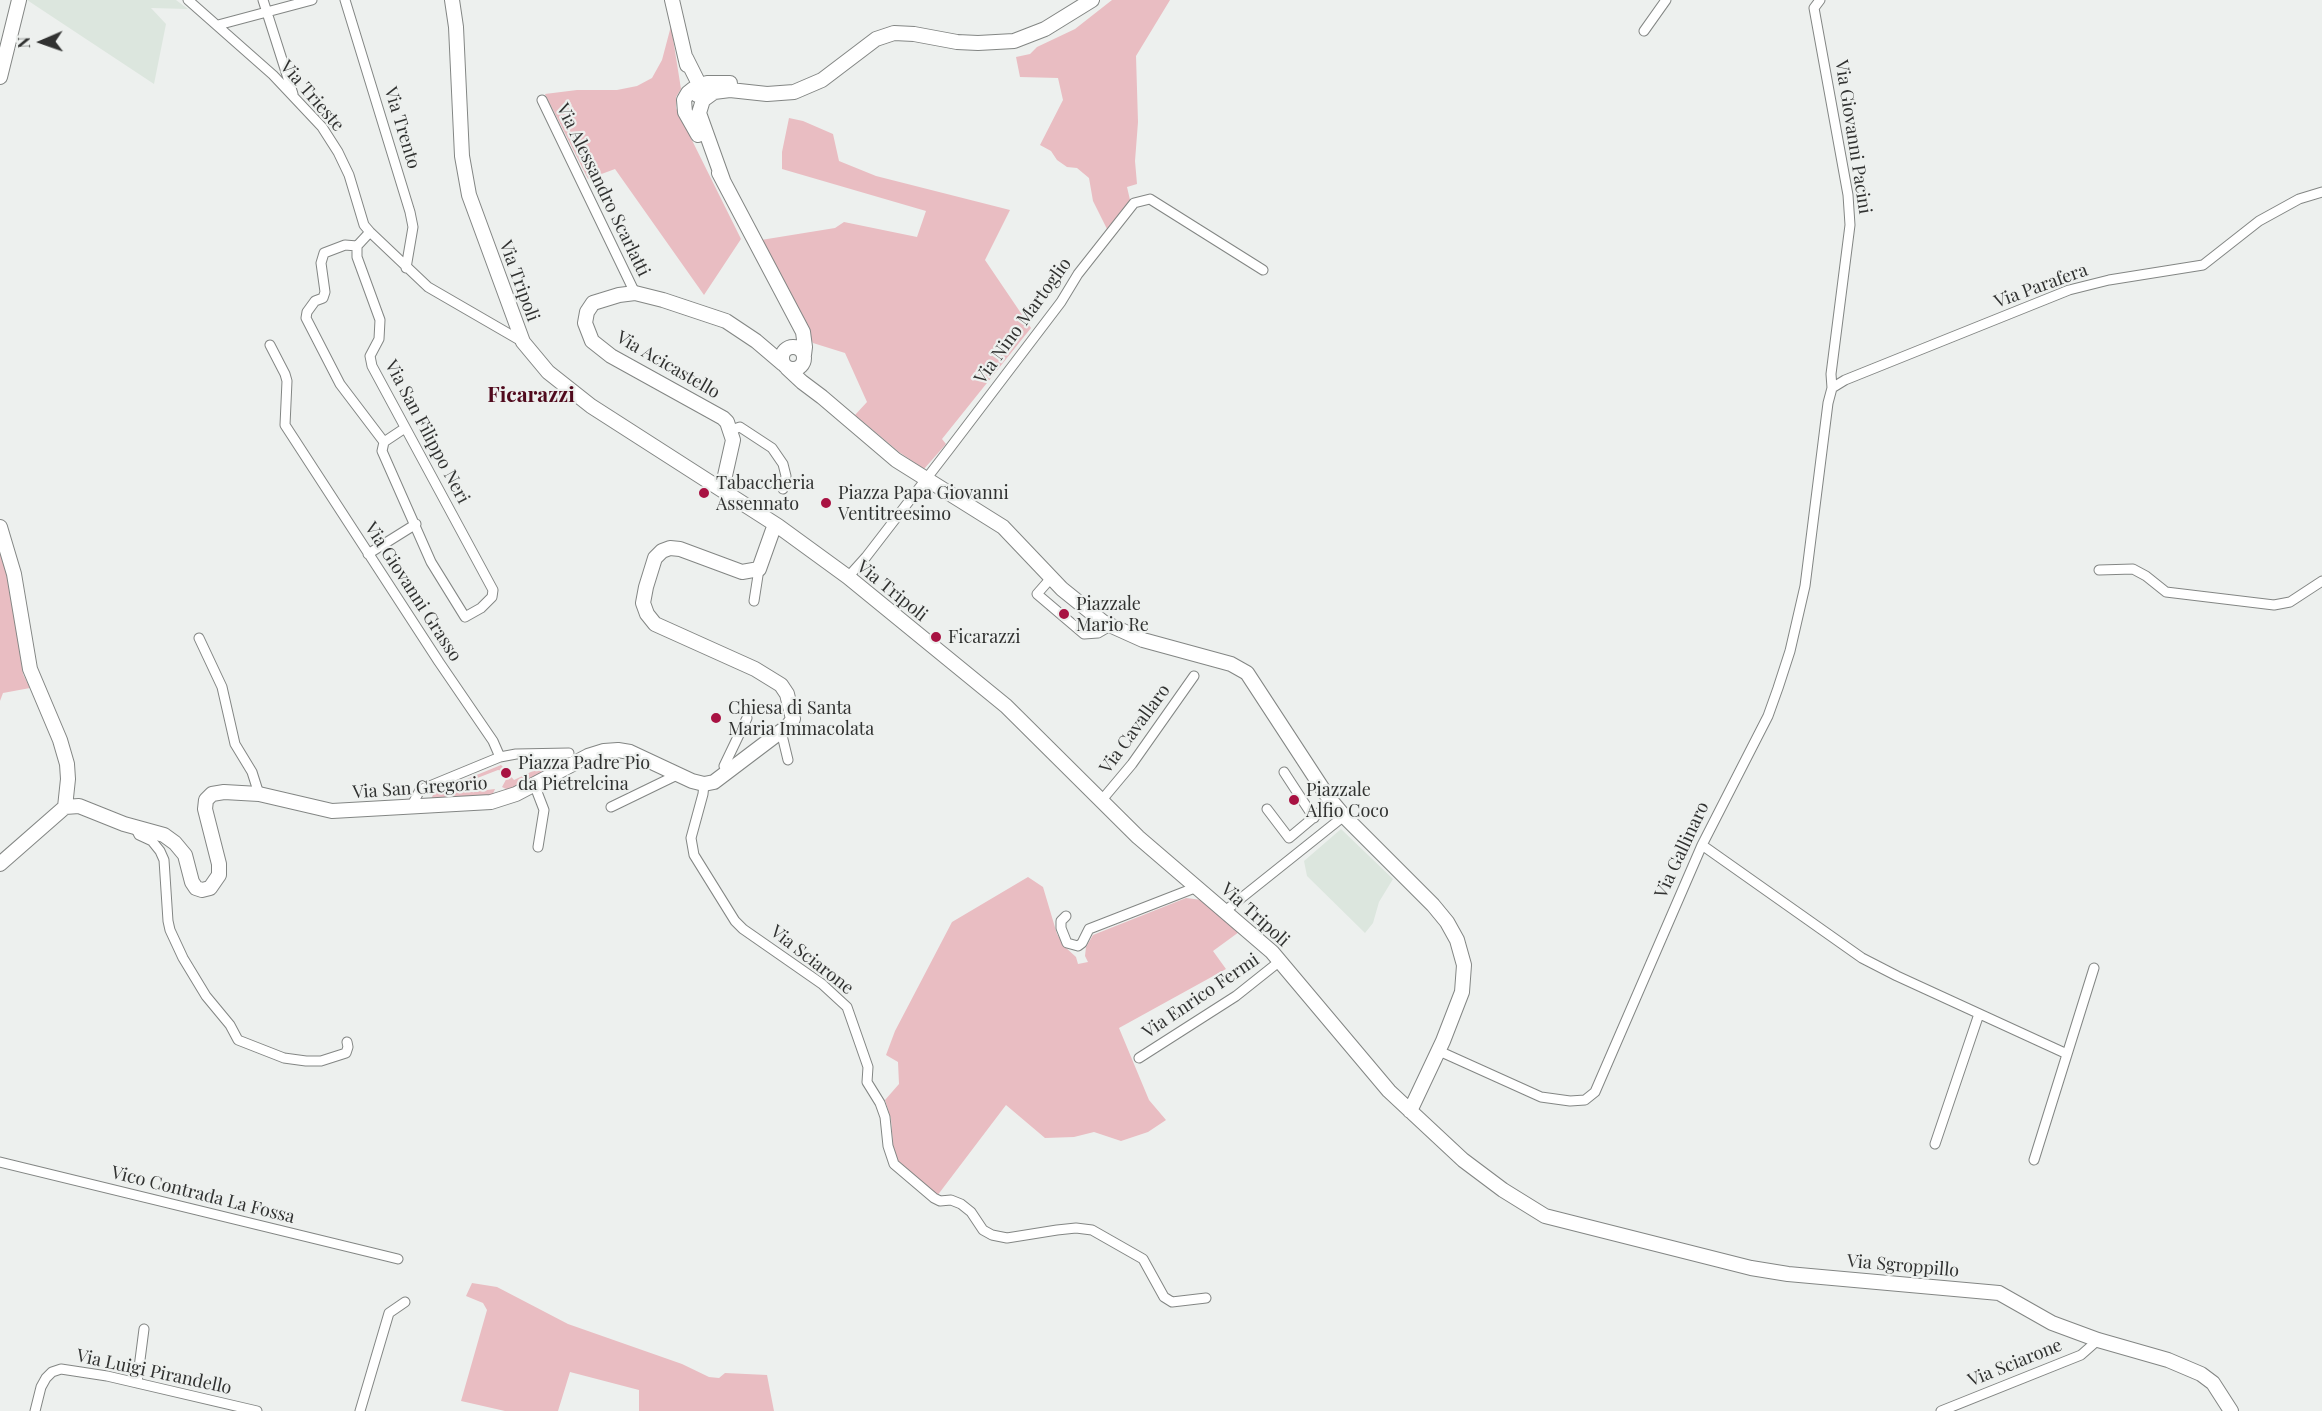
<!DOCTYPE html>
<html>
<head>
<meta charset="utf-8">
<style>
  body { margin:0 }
  #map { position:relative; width:2322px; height:1411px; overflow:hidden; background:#edf0ee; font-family:"Playfair Display",serif }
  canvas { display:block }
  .north { position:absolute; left:12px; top:12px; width:60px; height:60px; -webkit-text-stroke:4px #edf0ee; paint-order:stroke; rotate:268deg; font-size:16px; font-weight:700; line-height:24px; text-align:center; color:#313231 }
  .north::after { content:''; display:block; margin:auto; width:21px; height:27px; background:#313231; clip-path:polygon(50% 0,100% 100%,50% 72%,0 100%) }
</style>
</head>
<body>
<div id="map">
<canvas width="2322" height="1411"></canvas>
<div class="north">N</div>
</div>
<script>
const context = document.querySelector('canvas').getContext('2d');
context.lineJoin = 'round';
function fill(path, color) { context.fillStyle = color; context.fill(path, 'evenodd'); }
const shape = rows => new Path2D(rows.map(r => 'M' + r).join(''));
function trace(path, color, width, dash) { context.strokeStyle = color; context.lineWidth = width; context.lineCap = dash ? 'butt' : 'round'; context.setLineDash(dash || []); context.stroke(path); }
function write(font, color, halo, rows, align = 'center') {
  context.font = font + ' "Playfair Display",serif'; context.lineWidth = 4.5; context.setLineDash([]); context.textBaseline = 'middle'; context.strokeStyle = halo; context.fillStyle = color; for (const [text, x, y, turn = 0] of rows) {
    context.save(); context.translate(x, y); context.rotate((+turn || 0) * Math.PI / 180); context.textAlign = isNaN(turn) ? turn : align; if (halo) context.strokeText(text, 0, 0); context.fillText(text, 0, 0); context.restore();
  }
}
fill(shape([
  [27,0,176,0,188,9,151,8,166,24,154,84],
  [1341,829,1393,879,1379,902,1373,923,1365,933,1307,876,1304,861]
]), '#dce6de');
fill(shape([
  [1112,0,1170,0,1136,56,1138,122,1135,161,1137,184,1127,187,1130,200,1107,229,1093,201,1089,178,1077,168,1067,167,1057,160,1051,151,1040,145,1063,100,1058,78,1020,77,1016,57,1030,54,1037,47,1075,29],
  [671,26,681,89,676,97,676,108,741,239,704,295,615,169,588,179,545,94,577,90,617,90,637,86,652,78,662,60],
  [789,118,803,121,833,134,839,161,876,176,1010,210,985,260,1031,328,942,439,946,444,924,469,899,452,855,415,867,402,845,353,813,343,761,240,835,228,844,222,917,237,926,211,782,169,782,152],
  [0,549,8,574,23,674,30,688,3,693,0,701],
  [554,761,562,763,510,791,502,787,509,774,514,780],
  [501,765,504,768,502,771,498,770,467,782,464,790,470,792,495,789,492,796,431,799,434,793,440,790],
  [1028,877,1043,887,1057,934,1064,946,1076,957,1078,964,1088,962,1085,956,1086,947,1093,935,1186,898,1202,900,1239,932,1213,951,1226,969,1119,1028,1149,1100,1166,1120,1148,1132,1121,1141,1094,1132,1074,1137,1045,1138,1006,1105,937,1196,894,1157,891,1119,885,1100,899,1084,898,1062,886,1055,895,1031,952,922],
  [472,1283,497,1287,568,1324,682,1364,709,1377,719,1378,725,1373,767,1375,774,1411,639,1411,639,1390,570,1372,558,1411,505,1411,461,1401,487,1310,483,1303,466,1296]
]), '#e9bdc2');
const street = shape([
  [188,0,273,75,322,127,338,152,349,175,364,225,370,232,428,287,523,342],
  [263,0,293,94],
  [345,0,410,212,413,227,406,268],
  [218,25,312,0],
  [1644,31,1666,0],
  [542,100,635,293],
  [370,232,357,246,357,257,380,320,379,339,370,356,372,366,493,590,492,597,481,608,465,617,431,562,382,451,384,442,405,428],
  [357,246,345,245,324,253,321,263,325,292,323,298,315,301,307,312,306,318,340,384,384,442],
  [270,345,285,374,287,381,285,425,439,662,493,741,500,757,420,790,411,807],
  [1832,388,1845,380,2069,290,2109,280,2203,265,2259,221,2299,199,2322,192],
  [731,430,740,427,772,448,783,464,786,476,783,489],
  [368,554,416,524],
  [2099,570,2133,569,2146,576,2166,592,2274,605,2290,602,2322,581],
  [848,577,866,557,950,448,1061,302,1078,274,1134,203,1150,199,1263,270],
  [1051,578,1037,594,1084,634,1098,633,1110,626],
  [754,601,759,569],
  [199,638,222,687,235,744,252,772,259,794],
  [781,731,788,760],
  [500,757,516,754,569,753],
  [727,772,724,766,747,718],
  [1284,772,1314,818],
  [534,784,544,810,538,847],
  [704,784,703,794,691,838,694,855,735,921,743,929,822,984,847,1007,868,1067,867,1082,880,1103,885,1117,888,1146,894,1164,934,1198,940,1201,951,1200,961,1204,971,1212,983,1230,992,1235,1007,1238,1057,1230,1076,1228,1092,1230,1143,1259,1164,1297,1172,1302,1206,1298],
  [1101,801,1132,764,1194,676],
  [611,807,677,775],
  [1267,809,1289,838,1332,802],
  [135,827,139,835,152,841,160,851,164,860,168,921,170,930,183,958,206,996,230,1025,238,1040,284,1058,306,1061,321,1061,346,1053,348,1047,347,1042],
  [1702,845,1862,958,1897,976,2067,1054],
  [1225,911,1344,816],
  [1066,916,1061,921,1061,928,1067,943,1078,946,1082,943,1089,929,1197,887],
  [1439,1051,1541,1097,1570,1101,1585,1100,1595,1092,1702,845,1768,716,1778,688,1790,651,1805,586,1828,403,1832,388,1831,374,1850,225,1848,195,1814,8,1820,0],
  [1139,1058,1236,996,1280,961],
  [1935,1144,1979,1014],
  [2034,1160,2094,968],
  [0,1162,398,1259],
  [137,1383,144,1329],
  [35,1411,41,1387,46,1378,52,1372,61,1369,107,1376,257,1411],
  [360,1411,389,1313,405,1302],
  [1941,1411,2081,1355,2098,1340]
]);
const secondary = shape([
  [452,0,456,27,462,156,469,195,523,342,548,372,591,406,778,526,848,577,1006,706,1138,837,1272,952,1389,1091,1463,1160,1503,1190,1545,1216,1751,1268,1788,1274,1999,1293,2052,1323,2098,1340,2168,1360,2201,1374,2213,1383,2231,1411],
  [672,0,687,65],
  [686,58,698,82,697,95],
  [0,77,19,0],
  [698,135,685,112,684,100,688,93,693,89,707,83,730,83],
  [719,173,803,332,805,347,804,355],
  [723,180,699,113,703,100,714,92,730,90,767,94,794,92,822,80,876,39,894,33,914,34,957,42,978,43,1014,41,1045,29,1092,0],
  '782 358a11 11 0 1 1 22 0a11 11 0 1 1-22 0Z',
  [787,368,802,382,822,397,896,460,1003,527,1062,589,1103,622,1143,640,1231,664,1247,673,1328,797,1344,816,1433,905,1447,922,1457,940,1464,965,1462,992,1443,1041,1410,1111],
  [722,489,733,440,727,422,723,418,611,356,592,341,585,323,587,312,593,303,619,295,635,293,663,300,726,321,756,341,783,364],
  [0,527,14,574,30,669,60,740,67,764,68,779,65,807],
  [65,807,79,806,124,824,164,835,175,843,185,855,192,882,196,888,202,890,210,888,219,875,219,864,205,809,206,800,212,794,224,792,259,794,332,811,491,802,516,794,588,756,604,751,618,750,630,752,692,781,704,784,714,782,788,726,793,719,787,694,781,685,755,669,655,624,647,614,643,603,646,587,655,558,662,551,670,548,680,549,742,572,759,569,775,524],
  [0,864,65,807]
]);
trace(street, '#838684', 11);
trace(secondary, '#838684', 16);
trace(street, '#fff', 9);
trace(secondary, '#fff', 14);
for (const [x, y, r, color] of [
  [704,493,6,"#a81242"],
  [826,503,6,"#a81242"],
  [1064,614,6,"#a81242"],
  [936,637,6,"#a81242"],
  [716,718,6,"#a81242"],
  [506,773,6,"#a81242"],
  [1294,800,6,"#a81242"]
]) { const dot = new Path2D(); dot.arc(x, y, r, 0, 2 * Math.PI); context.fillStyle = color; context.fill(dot); trace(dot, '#edf0ee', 2); }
write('18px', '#313231', '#edf0ee', [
  ["Via Trieste",312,96,49],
  ["Via Trento",402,128,73],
  ["Via Giovanni Pacini",1853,137,81],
  ["Via Alessandro Scarlatti",603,190,64],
  ["Via Tripoli",519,281,70],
  ["Via Parafera",2041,286,-20],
  ["Via Nino Martoglio",1023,321,-54],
  ["Via Acicastello",668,365,30],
  ["Via San Filippo Neri",427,432,62],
  ["Via Tripoli",892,591,39],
  ["Via Giovanni Grasso",413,592,57],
  ["Via Cavallaro",1135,729,-54],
  ["Via San Gregorio",420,788,-4],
  ["Via Gallinaro",1682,850,-65],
  ["Via Tripoli",1255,915,42],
  ["Via Sciarone",812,960,38],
  ["Via Enrico Fermi",1201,996,-34],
  ["Vico Contrada La Fossa",203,1195,14],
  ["Via Sgroppillo",1903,1266,5],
  ["Via Sciarone",2015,1363,-22],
  ["Via Luigi Pirandello",154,1372,12]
]);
write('18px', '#313231', '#edf0ee', [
  ["Tabaccheria",716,483],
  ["Assennato",716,504],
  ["Piazza Papa Giovanni",838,493],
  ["Ventitreesimo",838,514],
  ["Piazzale",1076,604],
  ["Mario Re",1076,625],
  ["Ficarazzi",948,637],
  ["Chiesa di Santa",728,708],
  ["Maria Immacolata",728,729],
  ["Piazza Padre Pio",518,763],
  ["da Pietrelcina",518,784],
  ["Piazzale",1306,790],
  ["Alfio Coco",1306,811]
], 'left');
write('bold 21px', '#500a1d', '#edf0ee', [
  ["Ficarazzi",531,395]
]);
</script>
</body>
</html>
